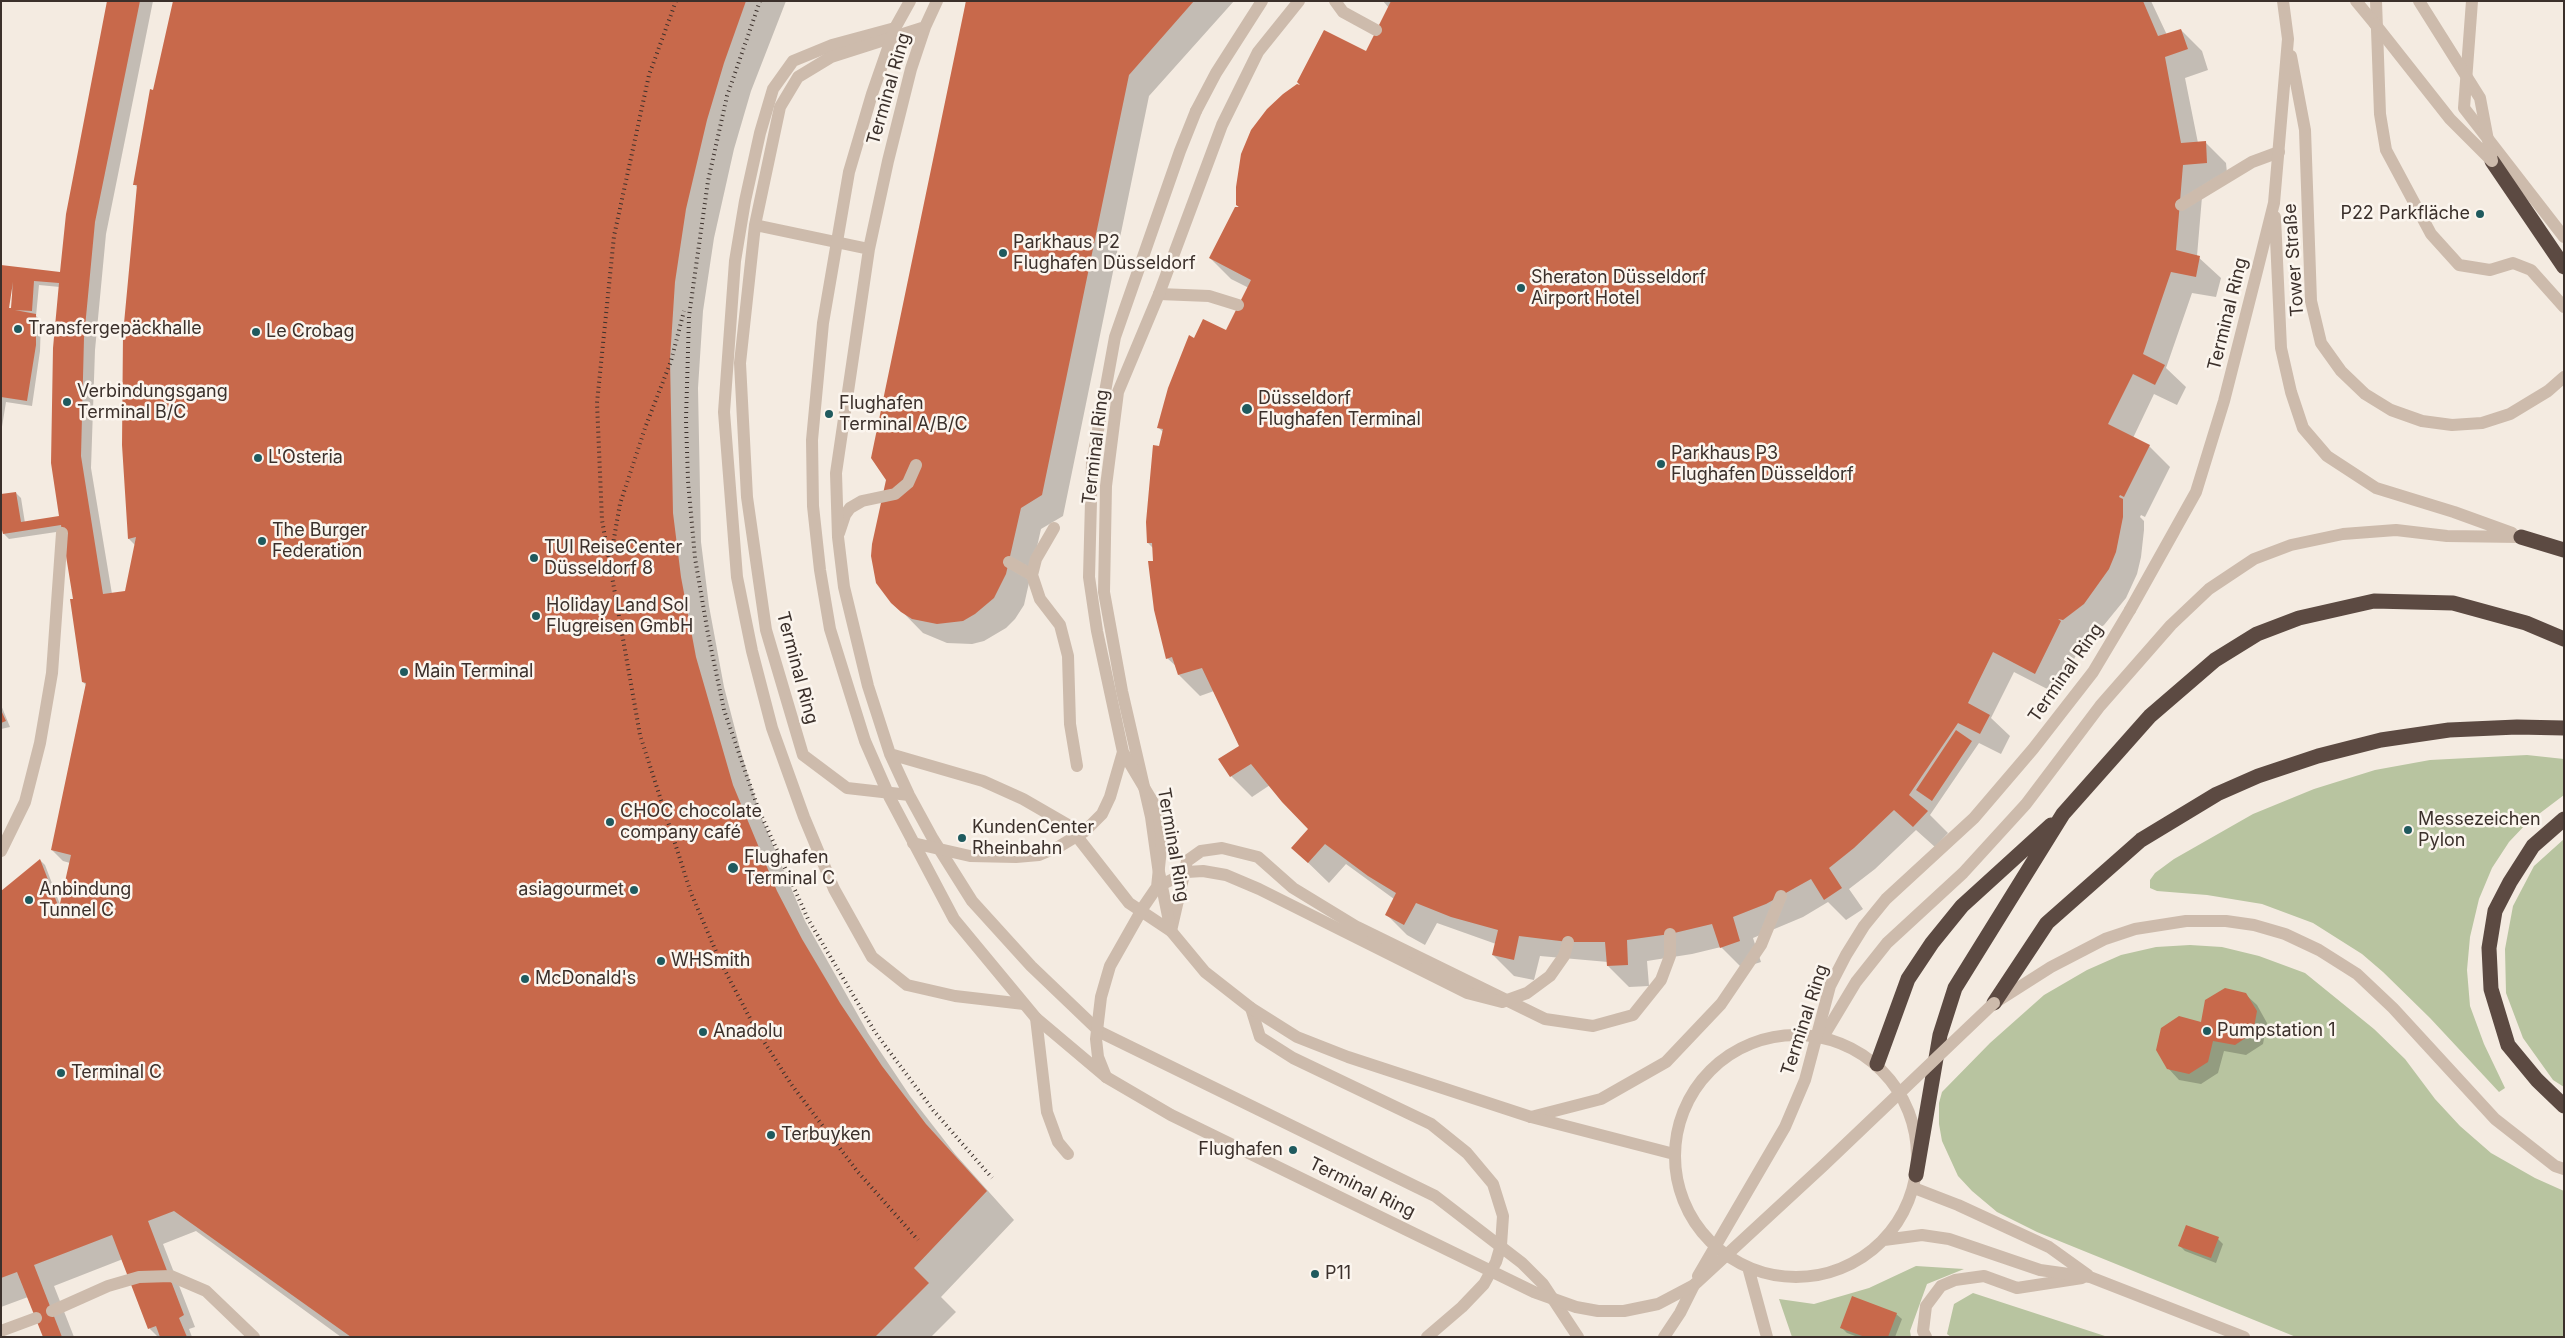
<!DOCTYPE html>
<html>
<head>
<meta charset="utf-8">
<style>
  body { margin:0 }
  #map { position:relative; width:2565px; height:1338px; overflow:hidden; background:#f4ebe1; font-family:Inter,sans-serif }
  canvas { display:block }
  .frame { position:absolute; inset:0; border:2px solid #3b302b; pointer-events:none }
</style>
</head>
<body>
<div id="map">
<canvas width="2565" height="1338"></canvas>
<div class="frame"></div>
</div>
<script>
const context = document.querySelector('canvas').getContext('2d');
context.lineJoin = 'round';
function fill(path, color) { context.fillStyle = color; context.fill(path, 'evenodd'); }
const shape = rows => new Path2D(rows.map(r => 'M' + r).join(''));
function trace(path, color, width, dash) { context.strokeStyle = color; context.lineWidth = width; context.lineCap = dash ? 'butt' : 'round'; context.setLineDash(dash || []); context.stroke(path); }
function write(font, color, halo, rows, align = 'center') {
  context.font = font + ' Inter,sans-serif'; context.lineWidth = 5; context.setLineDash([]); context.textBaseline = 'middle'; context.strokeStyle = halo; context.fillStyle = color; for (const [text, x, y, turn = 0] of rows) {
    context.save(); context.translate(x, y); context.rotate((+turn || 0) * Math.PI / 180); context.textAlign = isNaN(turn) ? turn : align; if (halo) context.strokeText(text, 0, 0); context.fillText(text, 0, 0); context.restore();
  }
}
fill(shape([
  [2527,755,2564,759,2564,795,2527,823,2509,842,2492,868,2479,899,2470,937,2467,970,2470,1006,2484,1044,2505,1088,2499,1092,2430,1018,2383,972,2362,954,2313,923,2262,904,2207,895,2157,891,2150,888,2150,880,2155,873,2174,859,2253,814,2314,789,2375,770,2430,760],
  [2564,839,2564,1087,2553,1080,2523,1038,2506,993,2505,949,2513,906,2534,866],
  [2190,945,2222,947,2259,956,2305,973,2374,1029,2405,1059,2435,1099,2460,1126,2491,1153,2535,1178,2564,1191,2564,1337,2296,1337,2037,1232,1997,1212,1972,1191,1958,1176,1942,1141,1939,1124,1939,1103,1942,1092,1990,1043,2044,995,2087,970,2121,955,2156,947],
  [1916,1266,1964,1269,1927,1284,1910,1331,1911,1337,1792,1337,1779,1299,1814,1304,1869,1288],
  [1973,1293,2108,1337,1951,1337,1947,1334,1954,1304]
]), '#b8c4a0');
fill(shape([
  [108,1,153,1,106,234,95,350,91,468,112,594,126,594,136,546,129,539,138,188,135,185,174,1,786,1,751,91,734,149,714,238,703,311,698,388,701,542,709,606,724,687,741,752,760,814,805,921,868,1033,910,1096,955,1154,1014,1220,941,1297,956,1312,931,1337,341,1337,196,1231,163,1244,195,1327,189,1329,192,1337,158,1337,150,1329,123,1259,54,1286,74,1337,44,1337,28,1297,1,1307,1,893,40,860,45,865,61,907,70,863,63,861,52,850,86,685,83,682,75,601,63,531,9,539,4,534,16,493,21,498,25,523,62,520,60,287,39,285,36,316,41,320,40,351,32,406,6,402,1,433,1,266,61,275,67,215],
  [12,281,12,309,7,309],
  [966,1,1234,1,1149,96,1063,516,1041,529,1024,605,1015,619,1006,628,984,641,972,644,947,643,923,633,884,593,888,480],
  [1383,1,2151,1,2167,35,2181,30,2202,51,2208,70,2185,78,2198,143,2205,142,2226,163,2228,183,2203,185,2197,256,2221,278,2216,297,2192,293,2166,368,2186,387,2177,405,2154,394,2133,438,2149,446,2170,467,2145,517,2141,515,2140,517,2144,521,2144,530,2141,557,2137,574,2126,598,2104,625,2084,640,2076,638,2082,643,2057,694,2014,672,1991,718,2010,736,2001,754,1979,743,1930,815,1948,833,1935,847,1916,830,1875,869,1849,889,1863,909,1846,920,1828,902,1803,917,1753,938,1761,962,1742,968,1721,947,1692,954,1647,961,1649,986,1629,987,1608,966,1608,962,1540,956,1534,980,1514,976,1493,955,1496,944,1437,923,1425,945,1407,935,1386,914,1394,899,1346,864,1329,883,1293,848,1310,829,1270,785,1252,797,1231,776,1220,760,1241,746,1214,691,1200,696,1179,675,1177,667,1167,658,1154,549,1148,543,1163,432,1158,427,1195,340,1226,332,1249,288,1231,279,1210,258,1244,213,1237,205,1305,88,1367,52,1389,8],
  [1,705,10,727,1,729],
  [2245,994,2257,1005,2267,1023,2263,1044,2246,1055,2224,1051,2218,1073,2201,1084,2179,1080,2168,1068,2202,1023],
  [2218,1239,2223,1244,2216,1263,2185,1251,2179,1245],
  [1896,1314,1902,1319,1895,1337,1858,1337,1847,1333,1842,1328]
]), '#0003');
fill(shape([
  [107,1,140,1,95,222,84,338,81,456,103,594,125,591,136,537,128,539,122,445,123,334,137,185,133,185,150,89,153,90,173,1,746,1,724,63,707,120,686,209,675,282,670,359,673,513,681,577,696,657,733,785,777,891,802,939,840,1003,882,1066,926,1124,987,1191,914,1268,929,1283,875,1337,351,1337,174,1211,148,1221,184,1315,179,1318,187,1337,160,1337,156,1326,148,1329,112,1235,34,1265,62,1337,43,1337,17,1272,1,1278,1,891,40,859,59,908,71,855,51,850,86,683,82,682,70,599,73,599,61,525,3,534,1,526,1,494,16,492,21,522,59,516,51,463,53,348,59,283,34,281,32,311,15,310,36,314,36,345,27,401,1,397,1,265,60,272,66,214],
  [13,282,11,308,9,308],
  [966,1,1194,1,1129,75,1042,495,1021,508,1006,574,994,598,975,614,963,621,937,624,912,619,901,612,891,603,876,583,871,556,872,544,886,480,871,458],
  [1391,1,2143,1,2158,36,2181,29,2188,49,2165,57,2181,143,2206,141,2207,163,2183,165,2176,250,2200,256,2196,277,2171,272,2143,354,2165,365,2155,385,2133,374,2108,424,2150,445,2124,497,2120,495,2119,497,2123,499,2123,517,2116,552,2109,569,2084,604,2063,620,2058,619,2061,621,2035,674,1993,652,1968,703,1990,715,1980,734,1958,723,1909,795,1928,811,1913,827,1894,810,1854,848,1829,868,1842,888,1824,900,1811,879,1766,904,1733,917,1740,941,1720,948,1712,924,1670,934,1627,940,1628,965,1607,966,1605,942,1568,942,1519,936,1514,960,1492,955,1498,930,1451,917,1416,903,1404,925,1385,915,1396,893,1368,876,1325,844,1308,863,1291,848,1308,829,1282,802,1251,764,1230,777,1218,759,1239,746,1202,668,1178,675,1172,657,1166,659,1154,610,1148,561,1153,561,1152,543,1147,543,1146,522,1153,445,1159,446,1163,429,1157,428,1168,388,1189,335,1194,338,1203,319,1226,330,1251,280,1209,258,1235,207,1239,207,1236,205,1236,187,1241,154,1251,130,1267,109,1283,94,1297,84,1300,85,1297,82,1324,30,1366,51],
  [1,710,6,721,1,723],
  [1956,730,1972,741,1932,801,1916,790],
  [2225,988,2246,993,2257,1011,2253,1033,2235,1045,2213,1041,2208,1062,2189,1074,2167,1069,2156,1050,2161,1028,2179,1016,2201,1022,2205,1000],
  [2186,1225,2219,1237,2211,1258,2178,1246],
  [1852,1296,1897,1313,1888,1337,1865,1337,1840,1328]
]), '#c8694b');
trace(shape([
  [1335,1,1343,12,1376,30],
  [2376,1,2380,114,2386,150,2431,234,2459,265,2490,270,2513,263,2531,270,2564,307],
  [2472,1,2464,108,2564,237],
  [895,28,832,45,793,61,773,89,760,133,745,201,735,261,724,412,737,577,752,651,772,728,804,817,834,889,872,957,907,985,955,996,1024,1004],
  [1196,111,1216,73,1262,1],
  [2181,205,2252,162,2279,152],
  [1159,294,1209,296,1238,305],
  [1054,528,1036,559,1032,575,1040,599,1060,625,1068,656,1070,724,1077,766],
  [839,533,845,515,850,508,862,501,895,494,908,483,916,465],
  [1009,562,1032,575],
  [1,851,25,802,40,743,52,673,62,533],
  [1171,931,1187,861,1201,851,1222,848,1258,857,1293,888,1357,927,1545,1019,1593,1026,1633,1015,1661,980,1670,956,1670,934],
  [1251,1008,1260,1037,1293,1058,1431,1124,1467,1153,1493,1184,1503,1216,1501,1245,1496,1262,1484,1284,1462,1307,1427,1337],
  [1036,1018,1047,1112,1058,1142,1068,1154],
  [1531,1117,1601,1099,1666,1062,1721,1004,1761,945,1781,896],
  [52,1311,108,1286,139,1277,171,1276,206,1291,254,1337],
  [1,1331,36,1318],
  [1664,1337,1680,1313,1694,1285],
  [1926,1337,1923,1331,1926,1306,1941,1286,1955,1280,1984,1276,2017,1288,2082,1278]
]), '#cdbbac', 12);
trace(shape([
  [937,1,925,27,911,69,888,161,869,249,836,473,838,537,844,587,868,686,890,754,909,795,933,839,972,901,1031,966,1100,1032,1435,1196,1522,1263,1543,1284,1578,1337],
  [2356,1,2375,24],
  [2291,56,2305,130,2311,301,2321,343,2341,371,2365,394,2391,410,2422,421,2452,425,2482,423,2510,414,2548,391,2564,377],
  [2275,217,2281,348,2291,392,2303,428,2327,456,2376,488,2454,512,2512,533],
  [755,225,869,249],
  [2130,610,2196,492,2224,401,2256,275,2274,203,2288,39,2283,1],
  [890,754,983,781,1023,799,1068,825,1129,903,1171,931,1205,972,1251,1008,1297,1037,1348,1057,1531,1117,1674,1154],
  [909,795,847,788,803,755,766,630,747,497,740,363,755,225,780,107,798,77,831,57,925,27],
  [1171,931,1158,867,1151,817,1122,691,1104,592,1106,486,1118,392,1159,294,1222,125,1258,52,1299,1],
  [1996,1002,2051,967,2105,939,2135,929,2186,921,2226,921,2254,925,2285,934,2319,950,2357,974,2393,1008,2495,1119,2555,1166,2564,1169],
  '1675 1156a121 121 0 1 1 242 0a121 121 0 1 1-242 0Z',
  [1823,1037,1856,982,1887,943,1963,873,2026,804,2100,706,2171,625,2209,589,2254,559,2291,545,2343,534,2396,530,2447,536,2521,537],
  [1914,1188,1958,1205,2049,1247,2088,1275],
  [1884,1240,1922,1235,1949,1239,2040,1270,2090,1277,2244,1337],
  [1748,1267,1767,1337]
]), '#cdbbac', 12);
trace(shape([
  [2492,161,2564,267],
  [2521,537,2564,550],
  [2564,819,2533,846,2510,882,2495,911,2489,948,2491,989,2508,1045,2537,1080,2564,1106],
  [1994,1003,2047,923,2141,840,2217,794,2258,776,2318,756,2381,740,2449,730,2517,727,2564,728],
  [1877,1064,1908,979,1932,943,1962,906,2051,825],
  [1916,1175,1940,1035,1955,988,2063,814,2150,716,2215,660,2257,634,2299,618,2374,601,2453,603,2526,623,2564,639]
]), '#5c4a42', 15);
trace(shape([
  [676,1,649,75,614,236,597,403,602,520,640,735,691,893,720,961,754,1026,791,1084,825,1129,858,1172,918,1240],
  [760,1,727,96,708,181,689,316,686,420,688,481,695,558,708,634,724,710,758,808,808,919,875,1032,933,1110,992,1178],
  [611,555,620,504,645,428,671,361,684,311]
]), '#3b302b', 4, [1, 4]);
trace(shape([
  [913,843,970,856,1016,857,1039,855,1060,846,1085,831,1102,814,1110,797,1123,752],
  [1157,887,1187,872,1203,871,1226,875,1259,889,1467,993,1502,1002,1527,993,1550,976,1564,956,1568,942],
  [1106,1077,1098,1057,1096,1039,1101,997,1110,966,1144,906,1157,887,1162,839,1159,817,1154,804,1123,752,1097,631,1089,577,1092,463,1115,337,1180,151,1196,111]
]), '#cdbbac', 12);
trace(shape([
  [910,1,895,28,872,94,849,172,823,323,812,440,813,506,820,570,830,629,849,690,865,741,890,798,954,919,1036,1018,1106,1077,1171,1115,1534,1292,1576,1307,1598,1311,1624,1311,1658,1304,1694,1285,1824,1165,1994,1003],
  [2419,1,2480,98,2492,161],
  [2375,24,2450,119,2492,161],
  [1698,1276,1785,1127,1805,1080,1830,986,1846,955,1864,926,1886,899,1974,818,2033,749,2093,672,2130,610]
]), '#cdbbac', 12);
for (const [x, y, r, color] of [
  [2480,214,5,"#1f5a5e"],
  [1003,253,5,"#1f5a5e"],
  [1521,288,5,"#1f5a5e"],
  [18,329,5,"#1f5a5e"],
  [256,332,5,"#1f5a5e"],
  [67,402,5,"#1f5a5e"],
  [1247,409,6,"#1f5a5e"],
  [829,414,5,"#1f5a5e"],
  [258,458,5,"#1f5a5e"],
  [1661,464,5,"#1f5a5e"],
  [262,541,5,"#1f5a5e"],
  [534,558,5,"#1f5a5e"],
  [536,616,5,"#1f5a5e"],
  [404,672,5,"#1f5a5e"],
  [610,822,5,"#1f5a5e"],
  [2408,830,5,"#1f5a5e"],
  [962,838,5,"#1f5a5e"],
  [733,868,6,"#1f5a5e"],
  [634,890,5,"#1f5a5e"],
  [29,900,5,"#1f5a5e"],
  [661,961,5,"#1f5a5e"],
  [525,979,5,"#1f5a5e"],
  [2207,1031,5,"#1f5a5e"],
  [703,1032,5,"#1f5a5e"],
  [61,1073,5,"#1f5a5e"],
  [771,1135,5,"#1f5a5e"],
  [1293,1150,5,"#1f5a5e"],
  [1315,1274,5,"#1f5a5e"]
]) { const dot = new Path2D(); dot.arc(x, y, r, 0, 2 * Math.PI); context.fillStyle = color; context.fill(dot); trace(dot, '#fbf5ee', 2); }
write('18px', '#3b302b', '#fbf5ee', [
  ["Terminal Ring",889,89,-74],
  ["Tower Straße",2294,260,-94],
  ["Terminal Ring",2228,314,-76],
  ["Terminal Ring",1096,447,-83],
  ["Terminal Ring",797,668,75],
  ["Terminal Ring",2066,673,-55],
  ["Terminal Ring",1173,845,80],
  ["Terminal Ring",1805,1020,-72],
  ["Terminal Ring",1362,1188,26]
]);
write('18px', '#3b302b', '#fbf5ee', [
  ["P22 Parkfläche",2470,214,"right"],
  ["Parkhaus P2",1013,243],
  ["Flughafen Düsseldorf",1013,264],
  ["Sheraton Düsseldorf",1531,278],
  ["Airport Hotel",1531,299],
  ["Transfergepäckhalle",28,329],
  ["Le Crobag",266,332],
  ["Verbindungsgang",77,392],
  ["Terminal B/C",77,413],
  ["Düsseldorf",1258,399],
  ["Flughafen Terminal",1258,420],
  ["Flughafen",839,404],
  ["Terminal A/B/C",839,425],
  ["Parkhaus P3",1671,454],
  ["Flughafen Düsseldorf",1671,475],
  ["L'Osteria",268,458],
  ["The Burger",272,531],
  ["Federation",272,552],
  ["TUI ReiseCenter",544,548],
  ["Düsseldorf 8",544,569],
  ["Holiday Land Sol",546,606],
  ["Flugreisen GmbH",546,627],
  ["Main Terminal",414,672],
  ["CHOC chocolate",620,812],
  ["company café",620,833],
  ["Messezeichen",2418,820],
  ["Pylon",2418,841],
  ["KundenCenter",972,828],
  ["Rheinbahn",972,849],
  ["Flughafen",744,858],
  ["Terminal C",744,879],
  ["Anbindung",39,890],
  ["Tunnel C",39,911],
  ["asiagourmet",624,890,"right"],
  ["WHSmith",671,961],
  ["McDonald's",535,979],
  ["Pumpstation 1",2217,1031],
  ["Anadolu",713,1032],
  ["Terminal C",71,1073],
  ["Terbuyken",781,1135],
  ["Flughafen",1283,1150,"right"],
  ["P11",1325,1274]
], 'left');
</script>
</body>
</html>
